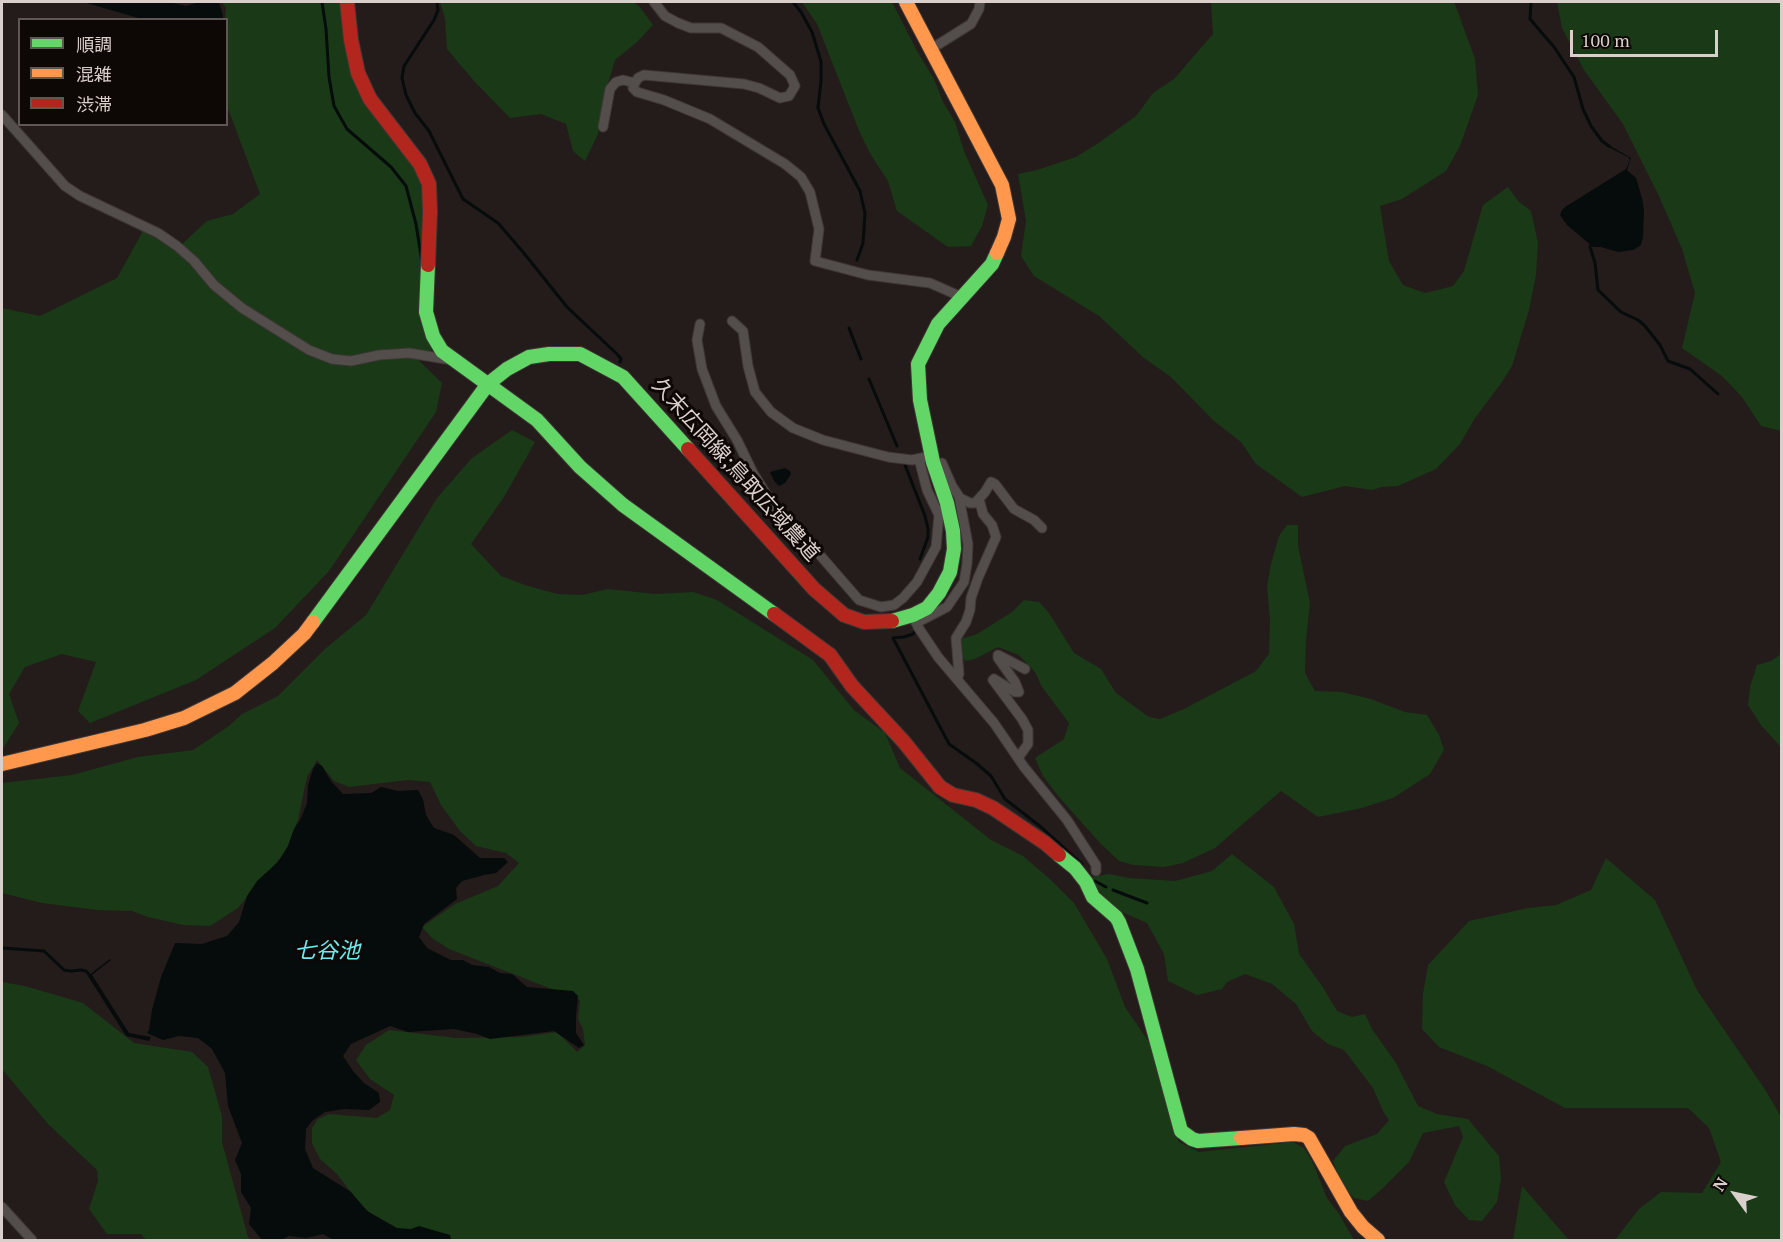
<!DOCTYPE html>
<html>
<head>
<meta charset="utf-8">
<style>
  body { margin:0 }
  #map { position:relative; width:1783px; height:1242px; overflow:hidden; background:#241c1a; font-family:"PT Serif","Noto Sans JP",serif }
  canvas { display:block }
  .frame { position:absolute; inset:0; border:3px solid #dacfcb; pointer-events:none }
  .legend { position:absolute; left:18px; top:18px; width:210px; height:108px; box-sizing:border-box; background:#0d0705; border:2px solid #5f5754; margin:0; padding:8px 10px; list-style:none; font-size:18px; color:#dacfcb }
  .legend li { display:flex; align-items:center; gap:12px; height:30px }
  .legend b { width:30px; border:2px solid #5f5754 }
  .north { position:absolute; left:1705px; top:1164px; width:60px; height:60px; -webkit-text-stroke:4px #0d0705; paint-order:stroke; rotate:303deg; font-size:16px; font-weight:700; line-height:24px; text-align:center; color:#dacfcb }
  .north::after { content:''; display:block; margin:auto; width:21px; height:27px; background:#dacfcb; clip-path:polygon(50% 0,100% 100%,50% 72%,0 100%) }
  .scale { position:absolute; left:1570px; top:30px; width:148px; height:27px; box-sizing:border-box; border:3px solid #dacfcb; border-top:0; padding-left:8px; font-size:18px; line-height:21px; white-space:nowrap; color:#dacfcb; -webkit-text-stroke:4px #0d0705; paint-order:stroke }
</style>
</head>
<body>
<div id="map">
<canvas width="1783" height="1242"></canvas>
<div class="frame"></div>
<ul class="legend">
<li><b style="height:8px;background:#63d668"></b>順調</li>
<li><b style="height:8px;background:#ff974d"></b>混雑</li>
<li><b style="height:8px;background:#b3261e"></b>渋滞</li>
</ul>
<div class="north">N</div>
<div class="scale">100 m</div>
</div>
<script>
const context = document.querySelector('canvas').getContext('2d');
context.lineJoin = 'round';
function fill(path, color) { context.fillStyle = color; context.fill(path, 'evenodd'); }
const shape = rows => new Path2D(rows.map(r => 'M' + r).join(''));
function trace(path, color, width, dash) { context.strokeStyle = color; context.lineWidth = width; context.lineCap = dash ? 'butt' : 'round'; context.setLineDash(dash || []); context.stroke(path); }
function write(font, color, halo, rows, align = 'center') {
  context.font = font + ' "PT Serif","Noto Sans JP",serif'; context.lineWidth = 6; context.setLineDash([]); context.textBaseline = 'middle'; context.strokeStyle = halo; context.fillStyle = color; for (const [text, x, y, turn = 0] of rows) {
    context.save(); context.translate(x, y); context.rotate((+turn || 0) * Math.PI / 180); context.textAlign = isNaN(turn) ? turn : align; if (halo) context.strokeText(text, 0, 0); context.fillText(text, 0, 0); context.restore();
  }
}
fill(shape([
  [222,2,342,2,353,70,405,149,426,189,433,348,431,351,355,358,334,356,313,348,248,309,225,289,181,245,207,221,233,214,260,194,227,106,226,20,225,19,226,8],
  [440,2,633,2,639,6,653,25,637,42,615,60,602,104,598,134,585,161,573,151,566,124,541,114,510,118,474,81,447,49,445,18],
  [802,2,892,2,917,51,934,79,943,102,955,122,964,151,988,205,982,226,971,246,948,247,897,211,888,181,871,155,860,133,817,24],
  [1211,2,1454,2,1459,15,1475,59,1478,95,1460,146,1446,171,1402,199,1380,206,1389,261,1403,285,1425,293,1453,286,1464,271,1483,205,1508,187,1518,201,1531,211,1538,243,1536,275,1529,310,1512,366,1502,382,1475,418,1460,444,1436,469,1398,486,1382,487,1372,490,1345,486,1302,497,1256,464,1241,442,1214,421,1171,377,1144,358,1099,316,1034,276,1021,256,1026,221,1018,174,1037,170,1076,157,1097,144,1136,116,1153,93,1174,79,1213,34],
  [1557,2,1781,2,1781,431,1761,426,1742,397,1722,376,1682,348,1695,293,1682,249,1658,194,1623,124,1584,70,1562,28],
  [144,229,172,245,204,276,317,357,414,356,442,383,436,412,329,571,275,628,196,680,90,723,78,711,96,662,62,654,25,667,9,694,19,723,2,750,2,308,40,316,117,278],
  [512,430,535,442,504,497,471,544,501,576,525,585,557,594,582,595,608,589,655,594,693,592,717,600,813,660,854,710,885,733,900,768,991,840,1023,856,1051,880,1074,903,1107,959,1125,1007,1151,1045,1171,1123,1179,1142,1199,1152,1293,1142,1304,1148,1313,1163,1327,1198,1339,1214,1354,1240,445,1240,411,1238,382,1225,357,1200,336,1173,320,1159,312,1143,312,1128,318,1119,329,1114,377,1118,390,1110,394,1095,370,1079,356,1060,366,1045,389,1030,456,1038,521,1037,557,1032,577,1052,585,1045,583,1029,578,1019,580,1000,449,949,432,938,422,927,455,904,498,886,519,863,506,853,476,846,460,831,441,805,430,782,408,780,349,787,334,781,317,760,307,777,298,820,286,851,238,908,210,926,183,925,148,917,132,911,97,910,42,903,2,893,2,783,72,775,138,757,193,750,229,726,242,714,278,696,325,649,366,615,437,498,472,458],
  [1287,525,1298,525,1298,546,1310,603,1306,640,1305,673,1315,691,1342,692,1371,699,1405,712,1427,715,1439,735,1444,750,1430,774,1393,798,1362,808,1318,817,1281,791,1215,848,1183,863,1164,867,1134,865,1119,861,1100,843,1059,797,1043,776,1035,758,1064,739,1069,723,1042,687,1035,672,1019,655,998,647,975,659,965,661,961,655,961,639,977,634,1012,612,1024,600,1039,602,1049,613,1074,653,1101,669,1116,693,1149,717,1160,719,1184,709,1256,671,1269,654,1270,620,1267,586,1271,564,1279,536],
  [1781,654,1781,747,1761,725,1748,705,1750,687,1757,665,1771,661],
  [1232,854,1274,887,1294,924,1299,954,1322,986,1337,1011,1352,1017,1365,1014,1372,1029,1396,1063,1418,1106,1437,1114,1468,1119,1499,1156,1501,1179,1497,1202,1482,1221,1469,1220,1455,1205,1444,1182,1463,1137,1459,1126,1423,1133,1409,1162,1383,1188,1368,1201,1354,1198,1341,1184,1333,1161,1345,1146,1377,1134,1389,1120,1383,1111,1373,1088,1344,1050,1328,1044,1312,1031,1296,1004,1272,984,1245,974,1227,982,1222,989,1197,995,1168,981,1164,954,1147,923,1124,913,1107,900,1092,883,1092,877,1109,874,1129,878,1175,881,1212,871],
  [1606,858,1655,900,1697,990,1766,1091,1781,1117,1781,1240,1615,1240,1639,1209,1661,1192,1702,1193,1721,1162,1709,1128,1688,1108,1565,1108,1487,1066,1439,1047,1422,1029,1423,994,1428,965,1469,921,1528,908,1556,905,1591,890],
  [2,982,25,986,83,1003,134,1043,192,1052,208,1067,222,1116,222,1142,248,1237,251,1240,146,1240,141,1234,107,1234,89,1209,98,1181,97,1170,48,1124,2,1069],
  [1522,1186,1569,1240,1513,1240]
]), '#1a3917');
fill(shape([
  [83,2,169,2,186,6,199,2,219,2,223,16,222,20,142,19],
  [1607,144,1631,158,1627,170,1636,178,1642,198,1644,210,1643,237,1641,245,1633,250,1618,252,1601,247,1593,247,1567,225,1560,215,1562,210,1565,207,1626,169,1630,160,1628,157,1606,146],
  [785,468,790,471,791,474,785,483,779,486,774,481,770,472],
  [317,763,322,766,331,781,343,794,371,793,381,787,398,791,418,790,423,799,426,815,434,828,454,835,480,858,504,858,508,862,496,873,484,875,462,881,456,888,457,899,424,924,419,937,427,948,451,960,463,960,472,965,489,967,500,973,512,974,527,987,573,991,578,996,576,1016,576,1033,584,1045,579,1048,554,1031,490,1039,477,1034,454,1029,408,1032,390,1026,351,1044,343,1056,353,1071,364,1083,379,1093,380,1102,369,1110,344,1109,325,1112,313,1120,306,1129,305,1149,313,1168,351,1192,367,1211,397,1228,411,1229,419,1226,450,1235,451,1239,449,1240,334,1240,323,1234,306,1238,289,1236,281,1240,262,1240,249,1224,251,1208,241,1192,241,1174,235,1160,242,1143,228,1106,225,1073,212,1049,198,1038,179,1036,163,1040,147,1033,149,1030,152,1010,161,977,175,943,202,944,227,936,239,922,247,896,257,881,278,862,288,846,294,829,301,818,307,803,308,785,313,769],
  [110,959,111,960,92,975,129,1033,151,1037,149,1041,126,1036,88,976]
]), '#050c0b');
trace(shape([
  [322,2,326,29,329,77,334,106,347,129,391,167,406,186,416,224,422,262],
  [437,2,438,10,434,20,404,66,402,78,406,95,415,113,429,131,463,199,498,223,523,252,567,307,617,354,621,359,620,362],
  [793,2,801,12,812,32,816,45,821,62,821,81,818,108,824,124,860,191,865,213,864,230,863,243,857,260],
  [1531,2,1530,19,1554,47,1574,77,1583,109,1591,126,1602,141,1609,146],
  [1592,242,1590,247,1595,263,1598,290,1621,312,1638,320,1645,326,1660,345,1668,361,1690,369,1718,394],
  [849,328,861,359],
  [869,379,897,446],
  [905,465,925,516,928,529,928,537,920,559],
  [917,629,913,634,904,637,893,638,949,744,976,763,991,776,1005,799,1041,827,1082,864],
  [1095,881,1106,887],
  [1113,890,1147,903],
  [2,948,44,951,64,970,71,971,81,970,86,971,91,977]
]), '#050c0b', 3);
const street = shape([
  [654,2,665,16,678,23,691,28,721,28,758,47,790,75,795,86,789,96,780,98,759,88,744,84,644,75,638,78,635,83,633,88,637,92,664,100,710,119,785,164,801,177,810,192,819,229,815,261,868,275,930,283,964,298],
  [931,49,971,24,979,9,980,2],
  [2,115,65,186,80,196,158,233,177,246,194,261,214,285,242,308,309,350,332,359,351,361,379,355,409,353,452,360],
  [603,127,610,89,616,82,623,80,635,83],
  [732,321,743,331,748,366,755,392,771,412,793,428,823,440,888,457,912,460,931,456],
  [700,324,697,340,702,369,716,406,737,440,753,473,791,534,819,554,859,600,881,607,894,605,903,598,917,582,936,547,939,515,947,503],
  [919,459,927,490,939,515],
  [942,463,952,486,960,498,970,503,975,503,985,492,991,482,995,484,1014,509,1034,520,1042,528],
  [913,615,918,627,938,657,994,723,1024,767,1067,820,1096,865,1096,871],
  [916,623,947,607,964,582,967,564,968,544,959,497],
  [957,679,959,674,956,638,966,622,970,610,971,598,978,578,996,537,992,525,983,514,979,499],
  [1018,758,1028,744,1028,730,1022,719,993,680,994,679,1015,692,1019,692,1015,682,998,658,998,655,1025,669],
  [2,1207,32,1240]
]);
const fast = shape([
  [428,265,426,312,433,336,442,351,537,420,580,467,623,505,774,614],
  [892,621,913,615,927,608,939,593,950,572,954,549,953,531,947,503,933,462,920,400,918,364,938,324,992,264,997,253],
  [313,622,488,384,507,369,529,357,549,354,580,354,623,377,688,449],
  [1059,855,1075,868,1086,882,1093,897,1116,917,1119,922,1137,969,1181,1131,1192,1139,1198,1141,1241,1138]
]);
const slow = shape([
  [906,2,1002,185,1009,219,1004,237,997,253],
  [2,764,145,730,184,718,235,693,273,663,304,634,313,622],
  [1241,1138,1294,1134,1304,1135,1309,1138,1351,1212,1363,1227,1378,1240]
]);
const jam = shape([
  [347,2,351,40,358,73,370,99,420,164,429,184,430,212,428,265],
  [688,449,814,589,844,615,864,622,892,621],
  [774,614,830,655,852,686,904,742,940,787,953,795,976,800,993,808,1045,843,1059,855]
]);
trace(street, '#3e3735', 11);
trace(fast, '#3e3735', 16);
trace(slow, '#3e3735', 16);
trace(jam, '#3e3735', 16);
trace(street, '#534d4b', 9);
trace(fast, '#63d668', 14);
trace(slow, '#ff974d', 14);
trace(jam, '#b3261e', 14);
write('21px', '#dacfcb', '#0d0705', [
  ["久末広岡線;鳥取広域農道",735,470,48]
]);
write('italic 22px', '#6aedef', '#0d0705', [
  ["七谷池",327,952]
]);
</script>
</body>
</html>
